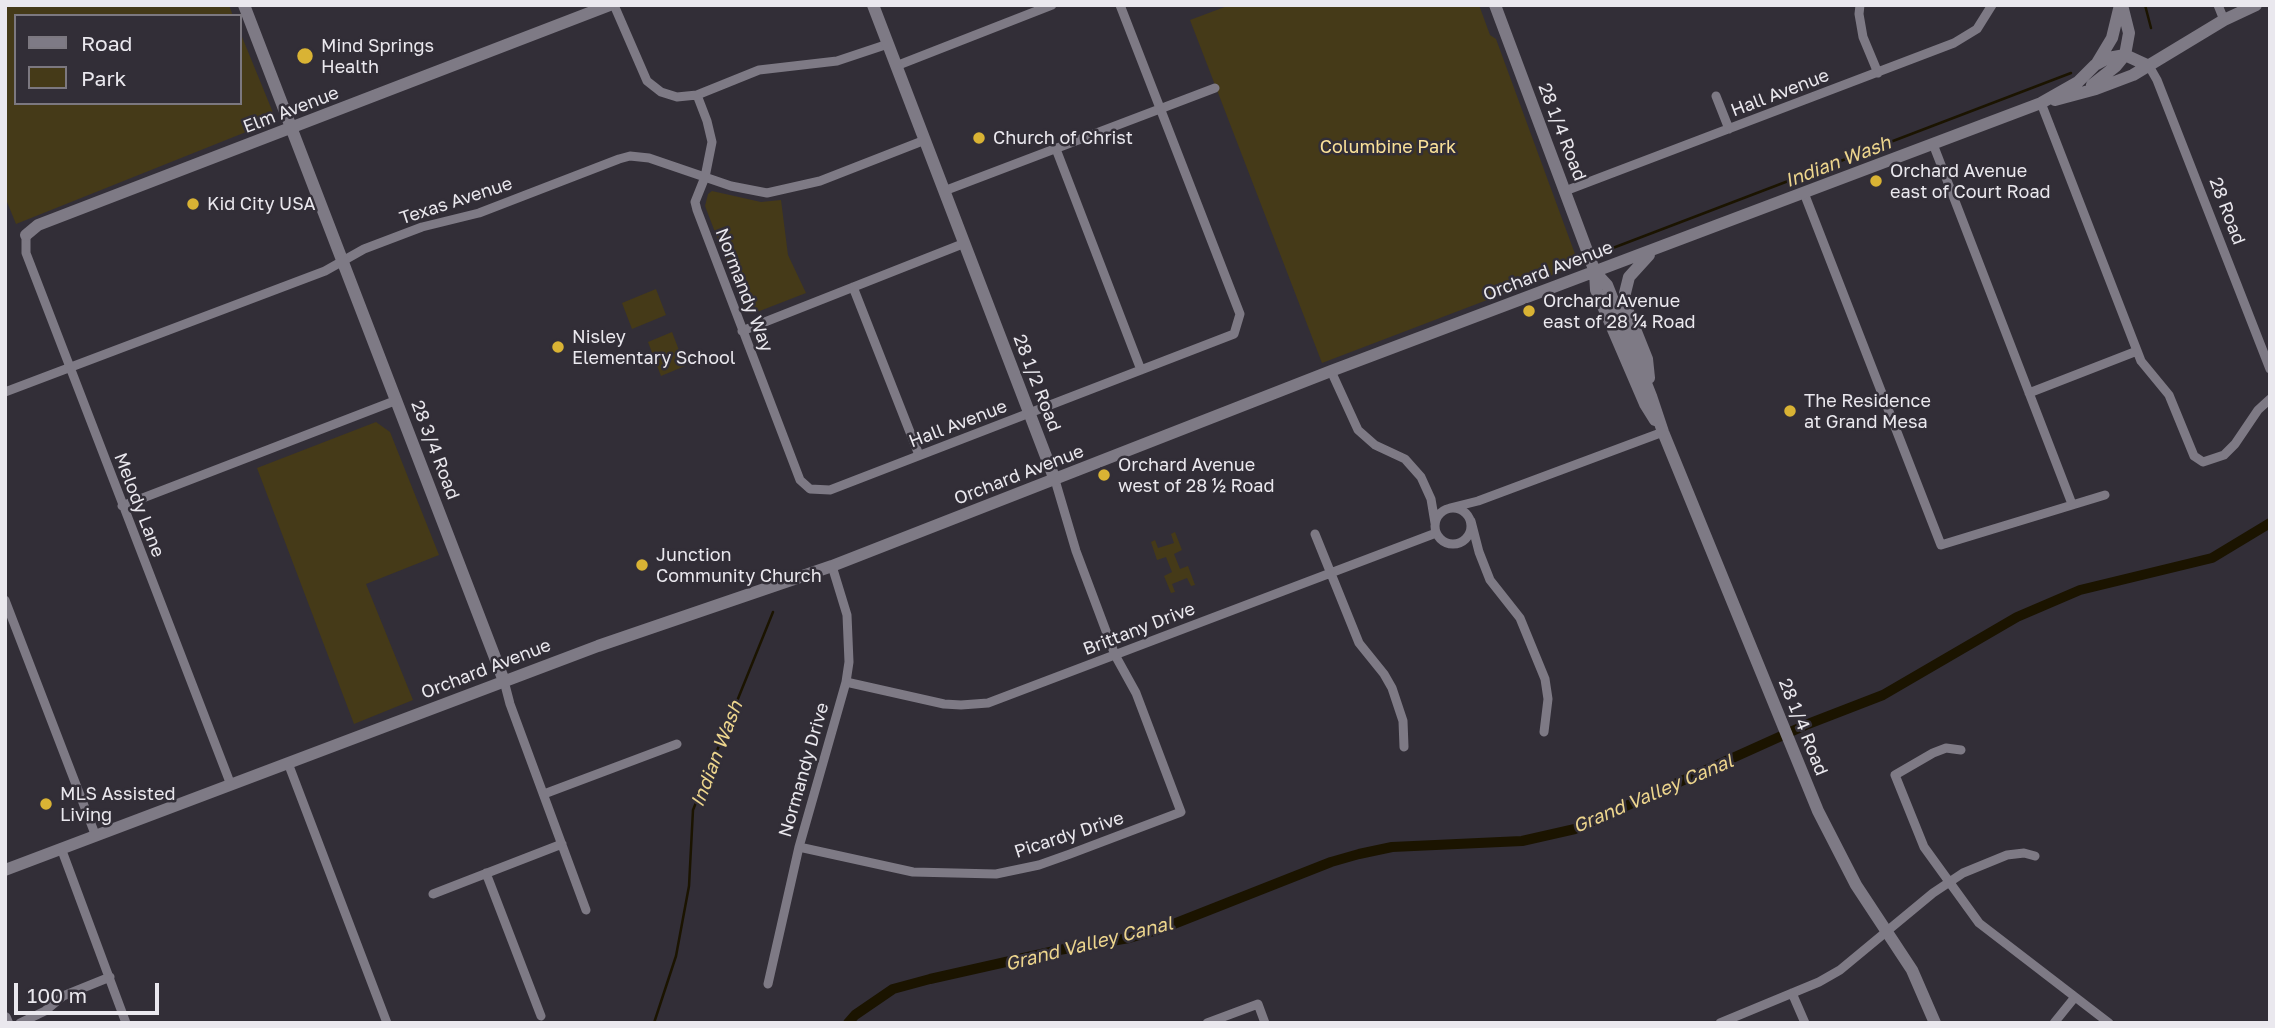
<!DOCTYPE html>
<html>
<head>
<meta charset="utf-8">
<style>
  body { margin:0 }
  #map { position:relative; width:2275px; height:1028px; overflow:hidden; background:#322e37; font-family:"Golos Text",sans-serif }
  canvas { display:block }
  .frame { position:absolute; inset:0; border:7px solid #eae8ee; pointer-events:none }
  .legend { position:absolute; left:14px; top:14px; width:228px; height:91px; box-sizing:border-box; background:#322e37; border:2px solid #7c7880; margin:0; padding:9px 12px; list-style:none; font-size:21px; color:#eae8ee }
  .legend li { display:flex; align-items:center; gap:14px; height:35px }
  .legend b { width:35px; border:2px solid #7c7880 }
  .scale { position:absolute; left:14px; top:983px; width:145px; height:32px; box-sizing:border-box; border:4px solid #eae8ee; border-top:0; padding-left:9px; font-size:21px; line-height:24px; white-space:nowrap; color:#eae8ee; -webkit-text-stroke:5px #322e37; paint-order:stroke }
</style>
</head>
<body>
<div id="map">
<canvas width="2275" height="1028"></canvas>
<div class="frame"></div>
<ul class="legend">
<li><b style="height:9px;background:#7e7a85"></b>Road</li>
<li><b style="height:19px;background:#453a18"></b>Park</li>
</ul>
<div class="scale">100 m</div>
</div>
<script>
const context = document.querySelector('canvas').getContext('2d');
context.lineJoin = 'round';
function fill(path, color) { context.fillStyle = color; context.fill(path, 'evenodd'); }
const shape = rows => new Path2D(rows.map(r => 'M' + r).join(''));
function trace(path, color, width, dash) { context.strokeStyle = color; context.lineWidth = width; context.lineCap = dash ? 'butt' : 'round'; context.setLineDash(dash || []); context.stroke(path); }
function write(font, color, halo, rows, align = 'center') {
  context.font = font + ' "Golos Text",sans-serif'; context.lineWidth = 5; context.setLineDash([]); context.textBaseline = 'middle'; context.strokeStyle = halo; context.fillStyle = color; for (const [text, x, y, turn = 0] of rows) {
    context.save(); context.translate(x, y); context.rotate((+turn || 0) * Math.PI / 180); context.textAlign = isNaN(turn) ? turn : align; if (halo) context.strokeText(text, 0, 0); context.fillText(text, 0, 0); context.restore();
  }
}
fill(shape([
  [5,5,229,5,233,16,16,16,16,103,240,103,240,32,276,120,16,224,5,197],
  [1230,5,1479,5,1490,35,1496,39,1575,254,1571,268,1322,363,1190,20],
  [712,191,761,202,781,200,788,255,806,293,752,314,746,313,705,206,708,194],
  [656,289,666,315,632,329,622,303],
  [672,332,685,366,661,376,648,342],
  [376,422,390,432,439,555,366,584,413,700,354,724,257,468],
  [1175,532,1182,550,1174,554,1180,569,1188,566,1195,585,1191,586,1187,578,1172,584,1175,592,1171,593,1164,576,1172,572,1166,557,1157,560,1151,542,1155,540,1158,548,1174,543,1171,534]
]), '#453a18');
trace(shape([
  [2145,5,2151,28],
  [1605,251,2071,73],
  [654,1023,676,956,689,886,693,810,773,612]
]), '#1b1400', 2.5);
trace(shape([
  [848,1023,855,1015,893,989,930,979,1059,950,1129,938,1161,929,1331,862,1359,854,1392,847,1522,841,1575,829,1808,724,1883,695,2017,617,2080,590,2212,558,2270,523]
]), '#1b1400', 10);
trace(shape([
  [614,5,647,81,661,92,677,97,697,95,759,70,837,61,888,44],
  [1860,5,1859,14,1863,37,1878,73],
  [2218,5,2224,20],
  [896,66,1052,5],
  [2149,66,2157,80,2270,369],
  [697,95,707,121,712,142,705,177,695,202,697,210,800,480,810,489,830,490,1234,334,1240,314,1120,5],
  [1716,96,1729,129],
  [2041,103,2141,361,2169,395,2194,456,2203,462,2224,455,2235,444,2258,410,2270,399],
  [1933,144,2072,504],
  [1056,149,1141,370],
  [944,191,1215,88],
  [1565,191,1954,43,1977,29,1992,5],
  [1804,193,1941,545,2105,495],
  [26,235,26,253,231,785],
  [853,287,919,455],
  [742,331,965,243],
  [1331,371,1358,430,1375,445,1405,459,1421,477,1431,499,1435,523],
  [5,392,325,271,364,249,422,227,479,213,619,159,630,156,649,158,731,186,767,193,820,181,925,140],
  [2029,393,2137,351],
  [122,506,397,400],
  '1435 526a18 18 0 1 1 36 0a18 18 0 1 1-36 0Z',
  [1450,508,1478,501,1663,432],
  [1471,521,1479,552,1490,580,1520,618,1545,679,1548,699,1544,732],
  [1315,534,1359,643,1384,674,1392,688,1403,721,1404,747],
  [5,600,95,834],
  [504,681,510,704,586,910],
  [846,682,944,704,961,705,988,703,1436,533],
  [1961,750,1946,748,1933,753,1895,775,1924,847,1979,923,2109,1023],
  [288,763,387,1023],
  [544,794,677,744],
  [799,847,913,872,996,874,1039,865,1070,854,1181,812,1136,693,1115,655,1076,551,1055,480],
  [61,848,126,1023],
  [486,873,541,1016],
  [433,894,562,844],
  [768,984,799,847,846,682,849,662,847,615,832,566],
  [1792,993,1805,1023],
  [20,1023,45,1011,63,996,110,977],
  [1207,1023,1258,1004,1265,1023],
  [1720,1023,1819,982,1840,970,1933,893,1963,873,2007,855,2024,853,2035,856],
  [2054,1023,2075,997]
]), '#7e7a85', 9);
trace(shape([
  [244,5,504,681],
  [873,5,1055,480],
  [1495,5,1595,272,1596,290,1645,404,1655,420],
  [2097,63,2112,38,2120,5],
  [2092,85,2116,66,2125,55,2129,33,2122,5],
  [2055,100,2096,89,2133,75,2224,20,2256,5],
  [26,235,38,225,610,5],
  [1595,272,1607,285,1651,396,1663,432,1818,811,1856,885,1912,970,1935,1023],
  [1649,378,1647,359,1625,304,1625,293,1629,277,1649,255],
  [5,870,598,646,832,566,1331,371,2041,103,2078,82,2095,65,2108,58,2125,55,2149,66],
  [5,1018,7,1023]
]), '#7e7a85', 12);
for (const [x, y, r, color] of [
  [305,56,9,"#d9b334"],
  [979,138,7,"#d9b334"],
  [1876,181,7,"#d9b334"],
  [193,204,7,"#d9b334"],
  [1529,311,7,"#d9b334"],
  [558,347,7,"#d9b334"],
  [1790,411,7,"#d9b334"],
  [1104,475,7,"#d9b334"],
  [642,565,7,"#d9b334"],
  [46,804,7,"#d9b334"]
]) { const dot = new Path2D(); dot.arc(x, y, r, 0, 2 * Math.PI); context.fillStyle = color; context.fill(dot); trace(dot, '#322e37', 2.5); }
write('18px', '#eae8ee', '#322e37', [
  ["Mind Springs",321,46],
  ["Health",321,67],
  ["Church of Christ",993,138],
  ["Orchard Avenue",1890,171],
  ["east of Court Road",1890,192],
  ["Kid City USA",207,204],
  ["Orchard Avenue",1543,301],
  ["east of 28 ¼ Road",1543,322],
  ["Nisley",572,337],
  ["Elementary School",572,358],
  ["The Residence",1804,401],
  ["at Grand Mesa",1804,422],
  ["Orchard Avenue",1118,465],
  ["west of 28 ½ Road",1118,486],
  ["Junction",656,555],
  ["Community Church",656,576],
  ["MLS Assisted",60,794],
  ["Living",60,815]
], 'left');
write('18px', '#eae8ee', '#322e37', [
  ["Hall Avenue",1780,93,-21],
  ["Elm Avenue",291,110,-21],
  ["28 1/4 Road",1562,132,69],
  ["Texas Avenue",456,201,-18],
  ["28 Road",2227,211,69],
  ["Orchard Avenue",1548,271,-21],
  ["Normandy Way",744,290,69],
  ["28 1/2 Road",1037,383,69],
  ["Hall Avenue",958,424,-21],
  ["28 3/4 Road",435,450,69],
  ["Orchard Avenue",1019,475,-21],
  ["Melody Lane",139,505,69],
  ["Brittany Drive",1139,629,-21],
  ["Orchard Avenue",486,669,-21],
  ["28 1/4 Road",1803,727,68],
  ["Normandy Drive",804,770,-74],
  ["Picardy Drive",1069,835,-18]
]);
write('18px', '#fae199', '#322e37', [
  ["Columbine Park",1388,147]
]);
write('italic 19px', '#edd58d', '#322e37', [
  ["Indian Wash",1838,162,-21],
  ["Indian Wash",717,754,-69],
  ["Grand Valley Canal",1653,794,-23],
  ["Grand Valley Canal",1089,944,-14]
]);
</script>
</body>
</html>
